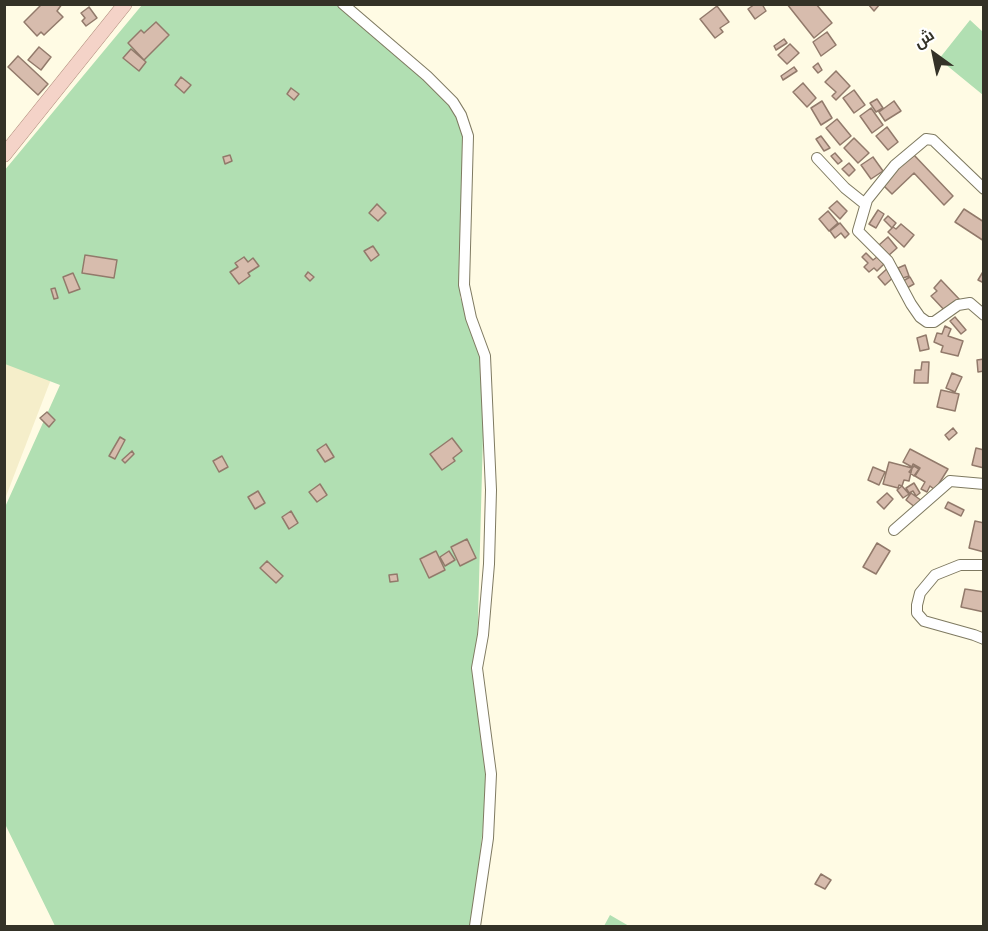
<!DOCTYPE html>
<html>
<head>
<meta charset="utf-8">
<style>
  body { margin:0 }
  #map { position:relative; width:988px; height:931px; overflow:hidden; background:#fffbe4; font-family:"Fira Sans Condensed",Cairo,sans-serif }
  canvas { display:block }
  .frame { position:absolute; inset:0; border:6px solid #343227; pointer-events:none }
  .north { position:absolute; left:904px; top:24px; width:60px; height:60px; -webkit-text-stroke:4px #fff; paint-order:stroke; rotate:327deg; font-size:16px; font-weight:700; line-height:24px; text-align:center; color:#343227 }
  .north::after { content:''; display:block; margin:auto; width:21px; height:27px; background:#343227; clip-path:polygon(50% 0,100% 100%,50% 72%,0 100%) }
</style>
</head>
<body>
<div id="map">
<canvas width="988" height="931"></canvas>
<div class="frame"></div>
<div class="north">ش</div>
</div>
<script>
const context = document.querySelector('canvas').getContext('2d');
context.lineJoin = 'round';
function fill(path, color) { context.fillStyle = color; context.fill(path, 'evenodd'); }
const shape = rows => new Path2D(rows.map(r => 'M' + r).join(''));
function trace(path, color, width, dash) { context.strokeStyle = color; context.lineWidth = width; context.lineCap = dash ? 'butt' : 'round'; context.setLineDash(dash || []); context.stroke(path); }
fill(shape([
  [5,355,53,374,5,499]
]), '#f5eeca');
fill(shape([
  [142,5,338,5,442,96,467,132,460,297,485,362,477,655,491,755,472,926,55,926,5,824,5,507,60,385,5,364,4,171],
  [970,20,983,32,983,95,939,59],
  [610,915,629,926,604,926]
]), '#b1dfb2');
const building = shape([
  [42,4,62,4,57,11,63,17,44,35,41,32,37,36,24,22,42,4],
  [755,4,762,4,766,11,755,19,748,9,755,4],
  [787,4,816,4,832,23,814,38,787,4],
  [868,4,880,4,874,11,868,4],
  [717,6,729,22,720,28,723,32,715,38,700,19,717,6],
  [89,7,97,18,86,26,82,21,85,18,81,13,89,7],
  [156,22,169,35,144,60,128,43,141,30,144,33,156,22],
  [827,32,836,45,821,56,813,42,827,32],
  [784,39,787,43,776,50,774,46,784,39],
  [790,44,799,53,787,64,778,55,790,44],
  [39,47,51,57,41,70,28,60,39,47],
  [131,49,146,62,139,71,123,58,131,49],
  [18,56,48,84,38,95,8,67,18,56],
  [818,63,822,70,818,73,813,67,818,63],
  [794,67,797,71,783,80,781,76,794,67],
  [836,71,850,86,836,100,832,96,836,92,825,82,836,71],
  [181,77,191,85,184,93,175,85,181,77],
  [803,83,816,98,807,107,793,92,803,83],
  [291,88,299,94,294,100,287,94,291,88],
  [854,90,865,105,854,113,843,98,854,90],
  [877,99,883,108,876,112,870,103,877,99],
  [822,101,832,118,821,125,811,108,822,101],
  [894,101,901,111,885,121,879,112,894,101],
  [871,108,883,125,872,133,860,116,871,108],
  [837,119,851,136,840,145,826,128,837,119],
  [887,127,898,142,888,150,876,136,887,127],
  [821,136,830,148,824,151,816,139,821,136],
  [854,138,869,153,858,163,844,148,854,138],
  [835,153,842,161,838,164,831,156,835,153],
  [913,154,953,196,944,205,914,173,892,194,882,184,913,154],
  [230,155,232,161,225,164,223,157,230,155],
  [873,157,883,171,871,179,861,165,873,157],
  [849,163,855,170,849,176,842,169,849,163],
  [837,201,847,211,840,219,829,208,837,201],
  [377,204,386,213,378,221,369,213,377,204],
  [964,209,984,222,984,241,955,222,964,209],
  [878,210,884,214,876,228,869,224,878,210],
  [828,211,838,223,829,231,819,219,828,211],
  [888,216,896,223,892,228,884,220,888,216],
  [840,223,849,234,845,238,841,233,835,238,830,231,840,223],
  [901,224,914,235,904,247,888,232,893,227,896,229,901,224],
  [888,237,897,248,888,256,879,245,888,237],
  [373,246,379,255,371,261,364,251,373,246],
  [866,253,873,260,877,257,884,264,877,271,874,268,869,272,864,267,868,263,862,257,866,253],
  [85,255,117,260,114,278,82,273,85,255],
  [244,257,248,262,253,258,259,266,248,273,250,276,239,284,230,272,238,267,235,263,244,257],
  [905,265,909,276,903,278,898,268,905,265],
  [890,266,897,274,885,285,878,277,890,266],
  [984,270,984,283,978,280,984,270],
  [308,272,314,277,310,281,305,276,308,272],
  [73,273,80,289,69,293,63,277,73,273],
  [910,277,914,284,907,288,903,281,910,277],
  [941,280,961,301,948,314,931,296,937,291,934,288,941,280],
  [55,288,58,298,54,299,51,289,55,288],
  [955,317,966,330,961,334,950,321,955,317],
  [945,326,951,329,948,336,963,341,958,356,941,352,943,346,934,342,937,333,942,334,945,326],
  [926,335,929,349,920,351,917,338,926,335],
  [984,359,984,371,978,372,977,360,984,359],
  [922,362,929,362,928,383,914,383,915,370,921,370,922,362],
  [952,373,962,377,955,392,946,388,952,373],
  [941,390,959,394,955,411,937,407,941,390],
  [47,412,55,420,49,427,40,418,47,412],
  [953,428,957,433,949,440,945,435,953,428],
  [120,437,125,440,115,459,109,456,120,437],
  [452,438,462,451,453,458,455,461,442,470,430,454,452,438],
  [326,444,334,457,325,462,317,450,326,444],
  [976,448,984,450,984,468,972,465,976,448],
  [910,449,948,469,935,490,930,486,927,492,921,489,925,482,915,476,920,468,913,464,912,467,903,462,910,449],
  [132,451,134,454,125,463,122,460,132,451],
  [222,456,228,467,219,472,213,461,222,456],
  [889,462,912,468,909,481,904,480,902,486,899,485,898,488,883,484,889,462],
  [914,466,919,469,914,476,909,472,914,466],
  [873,467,885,472,879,485,868,480,873,467],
  [914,483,920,493,916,496,913,491,909,493,906,488,914,483],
  [320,484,327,495,317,502,309,492,320,484],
  [902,486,909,494,903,498,897,490,902,486],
  [258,491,265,503,255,509,248,497,258,491],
  [887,493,893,499,884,509,877,502,887,493],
  [911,493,922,501,916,508,906,500,911,493],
  [948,502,964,510,961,516,945,508,948,502],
  [291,511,298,523,289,529,282,517,291,511],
  [975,521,984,523,984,552,969,548,975,521],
  [467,539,476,558,460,566,451,547,467,539],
  [877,543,890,551,876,574,863,567,877,543],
  [436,551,445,570,429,578,420,559,436,551],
  [449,551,455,560,445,566,440,557,449,551],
  [267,561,283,576,276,583,260,568,267,561],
  [397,574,398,581,390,582,389,575,397,574],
  [965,589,984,592,984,612,961,607,965,589],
  [821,874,831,880,825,889,815,884,821,874]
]);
fill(building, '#d7bcad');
trace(building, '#927a6b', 1.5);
const minor = shape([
  [343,4,427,76,453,102,461,115,468,136,464,285,471,318,485,356,491,490,489,564,483,635,477,668,491,774,488,838,475,926],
  [817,158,845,188,865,204],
  [984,189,933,140,926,139,895,165,867,200,858,231,888,261,911,304,920,317,927,322,934,322,958,305,970,303,984,315],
  [894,530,950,481,984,484],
  [984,565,960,565,935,575,920,593,917,605,917,613,924,621,974,635,984,639]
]);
const major = shape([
  [4,155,125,4]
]);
trace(minor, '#7f7a61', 12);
trace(major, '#ac8878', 15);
trace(minor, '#fff', 10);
trace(major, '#f4d3c8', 14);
</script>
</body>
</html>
